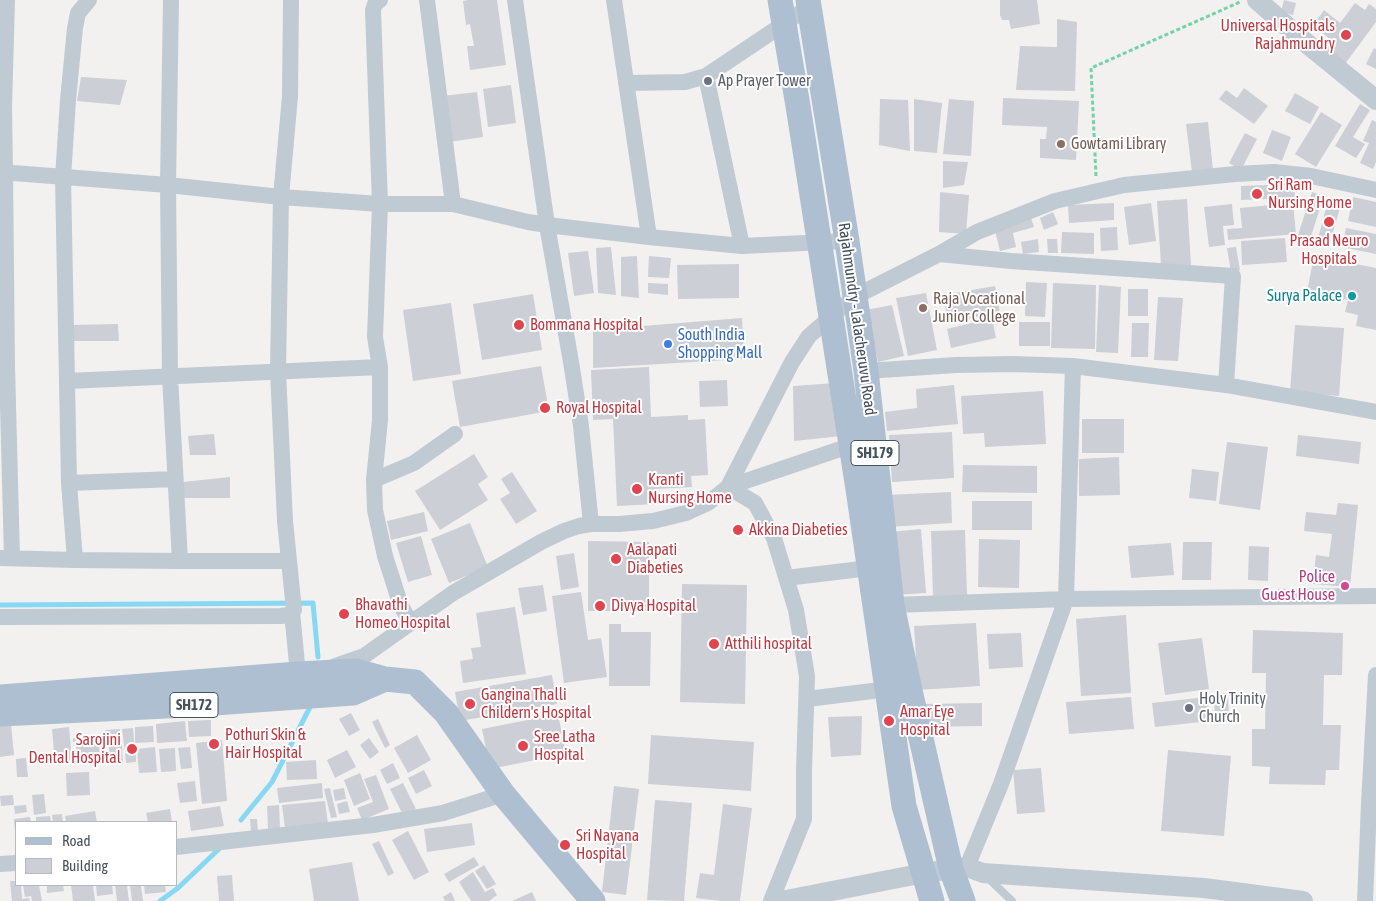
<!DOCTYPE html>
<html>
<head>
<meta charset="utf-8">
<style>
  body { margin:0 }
  #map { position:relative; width:1376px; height:901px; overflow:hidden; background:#f3f0f0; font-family:"Asap Condensed",sans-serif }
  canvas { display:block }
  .legend { position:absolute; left:15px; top:821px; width:162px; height:65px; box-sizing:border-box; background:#fff; border:1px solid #b5babf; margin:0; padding:6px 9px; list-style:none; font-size:15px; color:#47535f }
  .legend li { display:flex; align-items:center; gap:10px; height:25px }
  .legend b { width:25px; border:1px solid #b5babf }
</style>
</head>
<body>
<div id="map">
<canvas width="1376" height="901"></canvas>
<ul class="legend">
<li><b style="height:6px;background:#aebfd1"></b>Road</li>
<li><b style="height:14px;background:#cccfd5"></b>Building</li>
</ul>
</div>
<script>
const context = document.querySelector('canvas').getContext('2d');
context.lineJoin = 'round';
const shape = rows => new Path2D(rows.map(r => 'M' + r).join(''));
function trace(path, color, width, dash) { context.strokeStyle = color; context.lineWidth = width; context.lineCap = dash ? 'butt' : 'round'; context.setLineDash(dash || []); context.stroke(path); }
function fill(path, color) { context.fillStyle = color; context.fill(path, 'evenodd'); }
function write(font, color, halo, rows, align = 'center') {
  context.font = font + ' "Asap Condensed",sans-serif'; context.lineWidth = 4; context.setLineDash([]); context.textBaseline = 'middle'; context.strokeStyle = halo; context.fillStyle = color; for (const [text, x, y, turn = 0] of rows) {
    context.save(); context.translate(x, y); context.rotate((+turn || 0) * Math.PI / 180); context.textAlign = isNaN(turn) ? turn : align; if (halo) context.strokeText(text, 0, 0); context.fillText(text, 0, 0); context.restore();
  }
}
trace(shape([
  [0,605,313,603,318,657],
  [241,820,272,782,311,705],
  [160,901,178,888,221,847]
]), '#87d8f2', 5);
fill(shape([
  [468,0,497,0,506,65,470,70,467,46,474,46,470,24,466,25,463,1],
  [1000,0,1037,0,1040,24,1011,29,1009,20,1002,20,1000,15],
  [1284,0,1296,3,1293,15,1281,12],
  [1355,3,1365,10,1369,4,1376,9,1376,22,1342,68,1321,52,1330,39,1313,26,1324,10,1340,23],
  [1057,19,1077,22,1075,91,1016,90,1020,46,1057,47],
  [1374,48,1376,49,1376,69,1366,64],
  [81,77,127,80,120,105,77,101],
  [511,85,516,123,488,127,483,89],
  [1244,88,1268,106,1254,124,1219,99,1226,90,1237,98],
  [477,92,483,137,449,142,442,96],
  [1295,93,1319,107,1310,124,1285,111],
  [1003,98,1079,101,1076,160,1040,158,1040,139,1046,139,1047,127,1002,125],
  [880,99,908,100,910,151,879,145],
  [914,99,942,103,937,153,914,151],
  [949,99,974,101,971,156,943,154],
  [1360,104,1370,110,1353,137,1365,144,1356,158,1335,146],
  [1321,112,1342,125,1316,167,1295,154],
  [1372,120,1376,122,1376,162,1373,169,1360,163,1369,143,1363,141],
  [1208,122,1213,170,1192,172,1186,124],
  [1272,130,1291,137,1282,161,1263,153],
  [1245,133,1257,139,1241,170,1229,163],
  [943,161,968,162,964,185,943,188],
  [1294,184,1295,198,1241,200,1241,186],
  [940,192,969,195,966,234,939,232],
  [1312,192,1324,196,1310,239,1298,235],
  [1329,197,1342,201,1329,246,1317,242],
  [1353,197,1376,202,1376,227,1348,221],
  [1187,199,1191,265,1161,266,1157,201],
  [1114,203,1114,220,1069,223,1068,205],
  [1151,203,1156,241,1129,245,1124,207],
  [1293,203,1296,234,1228,240,1227,229,1242,228,1240,208],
  [1232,204,1234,225,1223,226,1225,245,1209,247,1204,207],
  [1053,212,1058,224,1044,230,1040,218],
  [1031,218,1034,227,1013,233,1016,247,1000,251,994,227],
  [1117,227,1118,250,1101,251,1100,228],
  [1346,228,1376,234,1376,254,1342,247],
  [1062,232,1094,233,1094,254,1061,253],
  [1285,238,1287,262,1242,265,1241,241],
  [1038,239,1039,252,1023,254,1021,242],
  [1047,239,1057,239,1058,253,1048,253],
  [611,247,616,295,598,293,596,248],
  [1236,247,1240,270,1231,272,1227,248],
  [588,251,594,293,574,296,568,253],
  [637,256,639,298,621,296,621,257],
  [649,256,671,258,669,278,648,277],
  [1314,256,1376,268,1376,330,1356,326,1358,315,1345,312,1348,300,1307,292],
  [739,264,739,298,678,299,677,265],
  [1026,282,1047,283,1045,317,1025,316],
  [648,283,668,284,668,295,648,293],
  [1053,283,1096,285,1095,349,1051,348],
  [1099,285,1121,287,1118,353,1096,352],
  [995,286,1000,313,948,322,943,295],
  [1128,289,1148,289,1148,316,1128,316],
  [926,293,937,350,908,356,896,298],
  [533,294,542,350,482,360,473,304],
  [1158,297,1183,298,1178,361,1154,360],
  [451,303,461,374,413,381,403,310],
  [892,305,904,356,878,362,866,310],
  [742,318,744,359,593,368,593,330],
  [992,318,996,338,951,348,947,329],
  [1019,322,1050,322,1050,346,1019,346],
  [1132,323,1149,323,1148,357,1131,357],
  [118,324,119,341,73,341,73,325],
  [1295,325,1344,328,1339,396,1290,392],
  [541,366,549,411,460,427,452,381],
  [649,367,651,417,688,415,688,420,705,419,708,475,691,476,692,487,655,489,656,504,617,506,613,419,593,420,591,370],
  [727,380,728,406,700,407,699,381],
  [835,383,842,436,794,441,793,386],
  [954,385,958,424,887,431,885,412,917,408,916,389],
  [1043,391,1046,444,985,447,984,433,963,434,961,396],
  [1082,419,1124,419,1124,453,1082,453],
  [952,432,954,478,892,482,889,435],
  [214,434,216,455,190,455,188,436],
  [1298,435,1361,442,1359,464,1296,456],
  [1227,442,1268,447,1260,510,1219,504],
  [474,454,488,477,478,484,488,500,440,530,415,491],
  [1119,457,1120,495,1079,496,1079,459],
  [963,465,1037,466,1037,493,962,492],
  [1192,469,1219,472,1216,501,1189,498],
  [512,472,537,511,516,524,500,499,510,493,501,479],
  [230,477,230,498,184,498,183,482],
  [951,492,952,523,888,527,886,495],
  [972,501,1032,501,1032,530,972,530],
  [1338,503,1358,505,1350,587,1313,584,1316,555,1329,557,1332,534,1304,531,1306,512,1336,515],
  [424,512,428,531,391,540,387,521],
  [470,523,488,567,449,583,431,539],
  [921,529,926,593,895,595,890,532],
  [965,530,967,595,933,596,931,531],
  [421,536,432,575,408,582,396,543],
  [979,539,1020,540,1019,588,978,587],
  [588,541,649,542,649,611,588,611],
  [1183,542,1212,542,1211,580,1182,580],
  [1171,543,1174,575,1131,578,1128,546],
  [1249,546,1269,547,1268,581,1248,580],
  [574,553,579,587,561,590,556,556],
  [682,584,747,585,745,704,680,702],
  [543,585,547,611,523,615,518,588],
  [581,592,588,640,601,638,607,677,564,683,552,596],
  [515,607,526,674,463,683,460,661,473,659,471,648,481,647,476,613],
  [1126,615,1131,693,1081,696,1076,619],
  [976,623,980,686,918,690,914,626],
  [609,624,621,624,621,632,651,632,650,686,609,686],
  [1253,630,1343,633,1342,675,1324,675,1323,725,1341,725,1339,770,1326,770,1325,785,1269,784,1270,767,1252,766,1252,729,1265,729,1266,673,1252,673],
  [1021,633,1023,667,989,669,987,634],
  [1202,638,1209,689,1165,695,1158,643],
  [552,675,557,704,460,721,455,692],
  [1228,693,1229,722,1215,722,1214,694],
  [1131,697,1134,729,1069,734,1066,702],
  [1207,697,1210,721,1155,727,1152,703],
  [982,703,982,726,923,727,923,704],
  [351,713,360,730,349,736,339,719],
  [558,714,566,754,490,769,482,729],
  [862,716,861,755,831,757,828,717],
  [378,719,390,745,385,748,372,722],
  [211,720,211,736,189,737,188,721],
  [185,721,187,741,157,743,156,724],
  [11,724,14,755,0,757,0,725],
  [153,726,154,742,135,743,135,727],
  [69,727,72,761,55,763,52,729],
  [133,728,135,750,125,752,122,729],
  [120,729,120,734,110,735,110,743,106,743,105,730],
  [121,735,122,742,111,743,111,736],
  [417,735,431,760,408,773,394,748],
  [651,735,754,742,751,791,648,784],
  [94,736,95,741,73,742,73,738],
  [369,738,379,752,370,759,360,745],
  [222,740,227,801,202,804,196,743],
  [99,742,100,759,77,761,76,744],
  [122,744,123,764,110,765,109,745],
  [155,747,157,772,139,773,137,749],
  [190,747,192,768,181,769,178,748],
  [175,748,176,771,161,772,159,749],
  [347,750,356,767,335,778,327,760],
  [1168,750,1231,756,1224,836,1161,831],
  [136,752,136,762,126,763,125,753],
  [26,758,28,777,17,777,16,759],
  [316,760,317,779,287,780,286,762],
  [393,763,400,778,387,784,380,770],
  [1041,768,1045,812,1017,814,1013,770],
  [424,770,432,786,416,794,408,778],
  [89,772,90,795,67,796,66,773],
  [360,773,370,799,354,806,344,780],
  [376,775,389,809,362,820,357,808,373,802,364,779],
  [195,781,197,801,180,803,177,783],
  [322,783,323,798,279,803,277,788],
  [403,783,416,809,403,815,390,789],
  [614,786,639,789,626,895,602,892],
  [330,788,337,817,331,818,324,789],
  [344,788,346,799,335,801,333,790],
  [44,794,46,813,34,815,32,795],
  [13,795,14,805,1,806,0,796],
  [655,800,692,803,684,901,647,900],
  [325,801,328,824,285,828,282,805],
  [347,801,350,812,339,814,337,804],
  [723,804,752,808,740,901,721,901,696,898,700,873,714,875],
  [26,805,27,812,15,814,14,806],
  [279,805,280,828,268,829,267,806],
  [220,806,224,826,191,831,188,811],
  [170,809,172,822,148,822,146,813],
  [95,811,97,822,66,822,65,816],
  [62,814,63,822,53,822,52,815],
  [50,816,51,822,36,822,36,817],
  [30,817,31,822,16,822,16,830,15,830,14,819],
  [250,819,257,819,258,831,251,831],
  [472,823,475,845,427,852,424,829],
  [408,831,429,872,414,880,392,840],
  [379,841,394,873,388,876,372,844],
  [474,857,479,865,449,882,444,874],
  [352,862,359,901,314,901,309,869],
  [484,865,496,884,487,889,475,871],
  [473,872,485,892,493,888,497,895,489,901,471,901,459,882],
  [232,875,234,901,219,901,217,876],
  [10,881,16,881,16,885,21,885,22,899,29,898,30,901,12,901],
  [23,885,39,885,42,901,32,901,31,896,25,897],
  [47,885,63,885,64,891,47,893],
  [71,885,93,885,95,901,73,901],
  [96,885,112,885,113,894,97,896],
  [115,885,127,885,129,901,117,901],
  [130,885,141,886,143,901,132,901],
  [144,885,165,885,166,892,145,894],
  [451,892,455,901,445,901,443,897],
  [532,892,536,901,512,901]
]), '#cccfd5');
trace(shape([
  [1096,176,1091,68,1240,2]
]), '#72d3a6', 3, [4, 2.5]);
trace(shape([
  [988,878,1012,901]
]), '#c0cad3', 8);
trace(shape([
  [7,0,4,108,5,172,7,366,12,558],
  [171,0,168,185,170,376,180,561,289,561],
  [380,0,375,4,373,10,380,204,375,337,380,367,380,420,374,480,375,510,385,556,401,606,411,623],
  [427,0,453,204],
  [515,0,547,225,571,362,581,426,591,524],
  [614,0,649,237],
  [706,76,742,246],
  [626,83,685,82,706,76,809,7],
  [0,172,168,185,281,197,380,204,453,204,528,222,547,225,649,237,742,246,847,241],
  [939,254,1011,261,1233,276,1226,385],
  [866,371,956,365,1013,364,1073,366,1226,385,1376,412],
  [67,381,380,367],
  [374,480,414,463,455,434],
  [69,483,175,479],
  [728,487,755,503,774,538,796,610,807,676,804,770,804,819,771,901],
  [728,487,861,442],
  [0,558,75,560,180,561],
  [75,560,69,483,63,178,68,100,75,28,78,13,89,0],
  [786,578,878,567],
  [892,605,1066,599,1376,596],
  [292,612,298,674],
  [0,617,281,616,289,615,294,610,285,521,278,371,281,197,290,96,291,0],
  [335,666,364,656,453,593,541,542,564,531,579,526,591,524,619,524,653,521,686,513,708,503,728,487,792,362,809,336,854,297,939,254,977,232,1055,201,1124,185,1235,174,1274,172,1311,176,1376,190],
  [807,699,897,688],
  [176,847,373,825,443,813,503,794],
  [0,864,16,863],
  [967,867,1001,784,1066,599,1073,366],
  [1365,901,1369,804,1376,675]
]), '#c0cad3', 16);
trace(shape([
  [1257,0,1305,42,1376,100],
  [781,901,924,873,967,867,983,873,1204,888,1303,901]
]), '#c0cad3', 20);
trace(shape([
  [780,0,798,106,858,489,904,806,932,901],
  [808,0,847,241,866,371,892,605,909,686,951,869,963,901],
  [0,697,298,674,356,671,385,679,415,682,446,713,503,794,593,901],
  [0,714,187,705,353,693,385,679]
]), '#aebfd1', 25);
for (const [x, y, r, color] of [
  [1346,35,6,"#e0444e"],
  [708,81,5,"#6b7280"],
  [1061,144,5,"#8d6e63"],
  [1257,194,6,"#e0444e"],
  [1329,222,6,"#e0444e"],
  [1352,296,5,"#0f9aa8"],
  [923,308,5,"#8d6e63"],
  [519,325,6,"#e0444e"],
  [668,344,5,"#3f7fe0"],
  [545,408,6,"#e0444e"],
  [637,489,6,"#e0444e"],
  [738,530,6,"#e0444e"],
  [616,559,6,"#e0444e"],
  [1345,586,5,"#d1479c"],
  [600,606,6,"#e0444e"],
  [344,614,6,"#e0444e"],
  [714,644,6,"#e0444e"],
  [470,704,6,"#e0444e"],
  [1189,708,5,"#6b7280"],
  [889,721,6,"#e0444e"],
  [214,744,6,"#e0444e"],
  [523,746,6,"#e0444e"],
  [132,749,6,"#e0444e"],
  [565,845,6,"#e0444e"]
]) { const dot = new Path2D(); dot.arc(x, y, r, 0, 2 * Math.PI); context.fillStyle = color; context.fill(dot); trace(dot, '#fff', 2); }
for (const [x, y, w] of [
  [875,453,48],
  [194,705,48]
]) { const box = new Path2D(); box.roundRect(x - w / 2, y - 12.5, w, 25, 4); context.fillStyle = '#fff'; context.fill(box); trace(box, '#47535f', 1); }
write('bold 15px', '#47535f', null, [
  ["SH179",875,453],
  ["SH172",194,705]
]);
write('16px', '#be3a42', '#fff', [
  ["Universal Hospitals",1335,26,"right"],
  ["Rajahmundry",1335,44,"right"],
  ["Sri Ram",1268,185],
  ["Nursing Home",1268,203],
  ["Prasad Neuro",1329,241,"center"],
  ["Hospitals",1329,259,"center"],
  ["Bommana Hospital",530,325],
  ["Royal Hospital",556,408],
  ["Kranti",648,480],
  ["Nursing Home",648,498],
  ["Akkina Diabeties",749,530],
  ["Aalapati",627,550],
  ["Diabeties",627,568],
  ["Bhavathi",355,605],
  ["Homeo Hospital",355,623],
  ["Divya Hospital",611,606],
  ["Atthili hospital",725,644],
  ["Gangina Thalli",481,695],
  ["Childern's Hospital",481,713],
  ["Amar Eye",900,712],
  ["Hospital",900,730],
  ["Pothuri Skin &",225,735],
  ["Hair Hospital",225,753],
  ["Sree Latha",534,737],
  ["Hospital",534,755],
  ["Sarojini",121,740,"right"],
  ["Dental Hospital",121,758,"right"],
  ["Sri Nayana",576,836],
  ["Hospital",576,854]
], 'left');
write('16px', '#5b616d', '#fff', [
  ["Ap Prayer Tower",718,81],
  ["Holy Trinity",1199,699],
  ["Church",1199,717]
], 'left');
write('16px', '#785e54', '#fff', [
  ["Gowtami Library",1071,144],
  ["Raja Vocational",933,299],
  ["Junior College",933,317]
], 'left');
write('16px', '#0d838f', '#fff', [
  ["Surya Palace",1342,296]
], 'right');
write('16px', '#47535f', '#fff', [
  ["Rajahmundry - Lalacheruvu Road",857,319,82]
]);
write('16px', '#366cbe', '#fff', [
  ["South India",678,335],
  ["Shopping Mall",678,353]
], 'left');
write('16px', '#b23c85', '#fff', [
  ["Police",1335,577],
  ["Guest House",1335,595]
], 'right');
</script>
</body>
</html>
